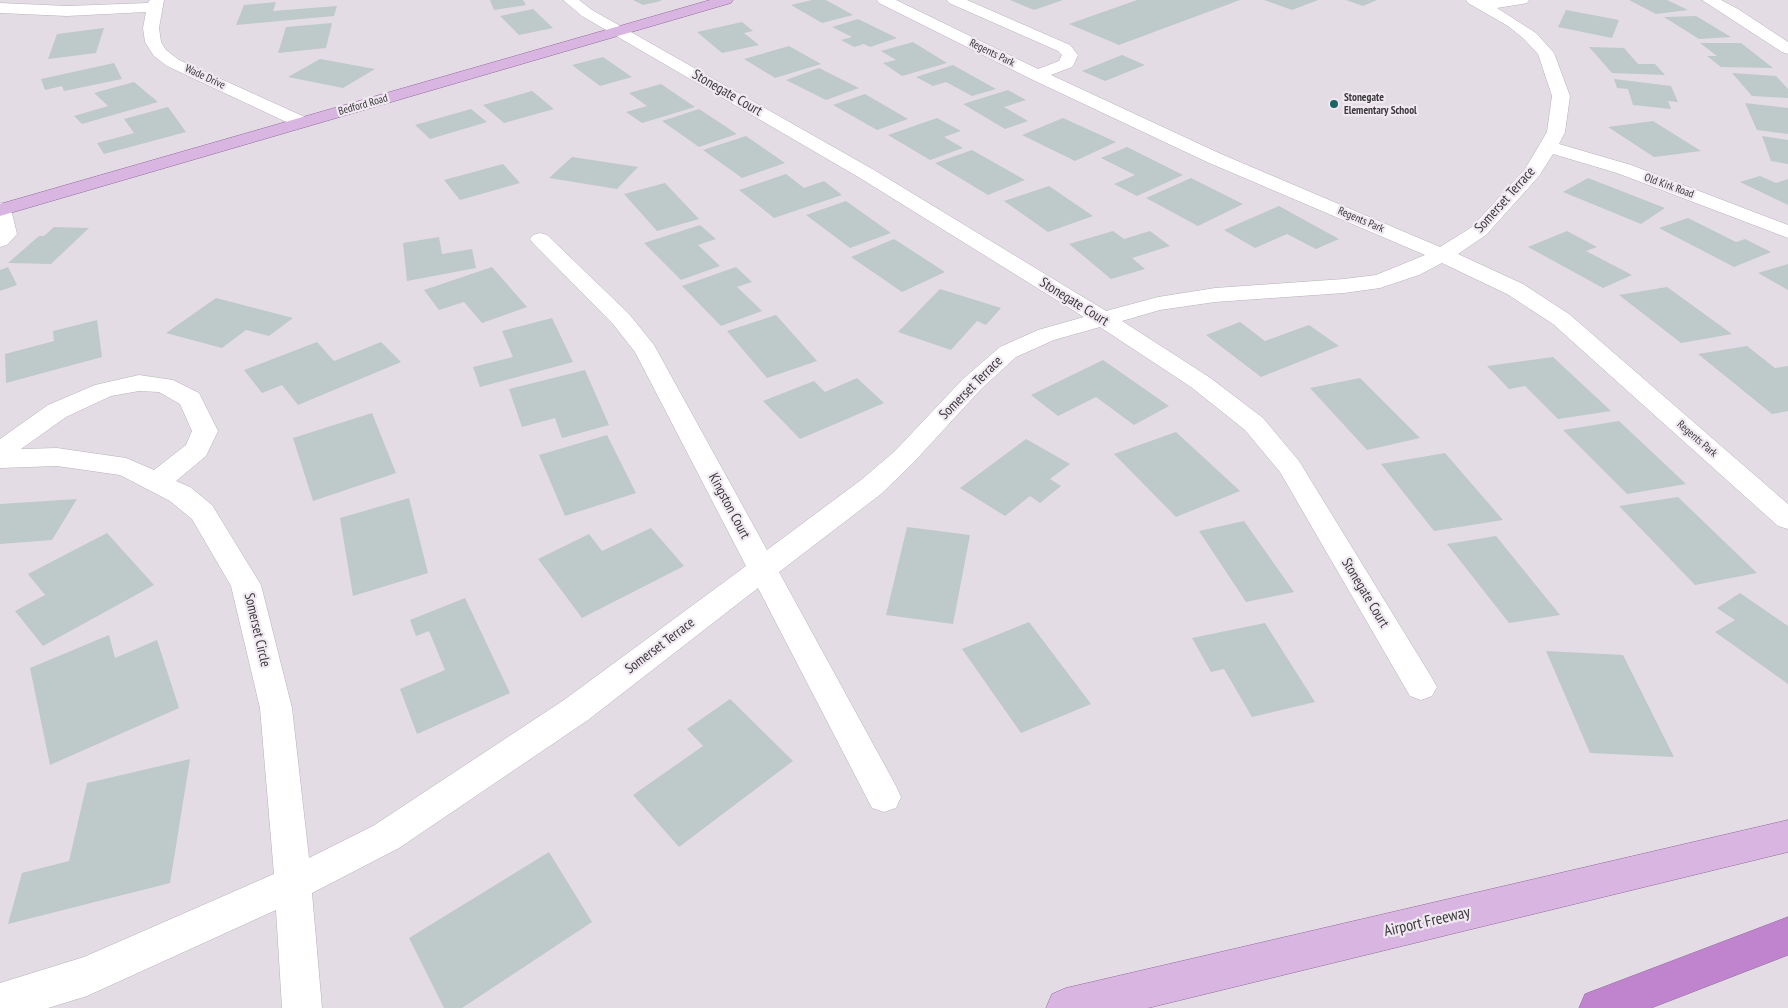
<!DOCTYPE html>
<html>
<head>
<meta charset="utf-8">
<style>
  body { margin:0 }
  canvas { display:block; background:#e3dce4 }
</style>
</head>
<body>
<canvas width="1788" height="1008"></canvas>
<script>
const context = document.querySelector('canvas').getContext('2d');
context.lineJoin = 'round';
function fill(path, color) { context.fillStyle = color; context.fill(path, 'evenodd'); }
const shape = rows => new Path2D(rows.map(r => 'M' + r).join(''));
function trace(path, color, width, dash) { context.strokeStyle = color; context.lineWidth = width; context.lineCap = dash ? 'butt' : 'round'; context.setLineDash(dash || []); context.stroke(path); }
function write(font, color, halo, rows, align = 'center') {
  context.font = font + ' "PT Sans Narrow",sans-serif'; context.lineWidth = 4.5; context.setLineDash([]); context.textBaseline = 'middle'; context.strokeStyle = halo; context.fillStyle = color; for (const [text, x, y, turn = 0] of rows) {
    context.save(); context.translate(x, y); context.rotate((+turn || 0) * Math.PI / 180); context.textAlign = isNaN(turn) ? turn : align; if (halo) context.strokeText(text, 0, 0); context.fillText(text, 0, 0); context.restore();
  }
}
fill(shape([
  [490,0,523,0,526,5,494,10],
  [633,0,661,0,661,1,643,5],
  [812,0,826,0,853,15,822,23,791,5],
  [1010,0,1063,0,1034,10],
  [1137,0,1240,0,1119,45,1069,24],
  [1264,0,1318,0,1292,10],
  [1346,0,1377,0,1363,6],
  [1629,0,1667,0,1688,10,1656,14],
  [276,2,273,11,337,6,334,16,236,25,244,5],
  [533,9,553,28,519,35,500,16],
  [1566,10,1619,20,1612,38,1558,27],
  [1696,16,1731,37,1699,39,1664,17],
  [858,19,897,38,870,47,864,44,854,47,841,40,852,37,832,27],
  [742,22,753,31,744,33,759,45,722,53,697,32],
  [332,23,326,48,278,53,286,27],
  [104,28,96,53,48,59,57,34],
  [913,42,947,63,902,76,883,63,896,60,881,51],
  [1700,43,1741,43,1773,68,1721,67,1707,56,1717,56],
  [789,46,821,64,775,78,744,59],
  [1589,47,1624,48,1638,64,1655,64,1665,75,1612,73],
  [1122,55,1145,65,1105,81,1082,71],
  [603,57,632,77,600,86,572,65],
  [320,59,375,69,343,88,288,77],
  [114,63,122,79,64,91,62,86,45,90,41,79],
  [953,65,996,89,972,96,946,82,933,86,916,77],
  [819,68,859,88,826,100,786,80],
  [1732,73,1776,76,1788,89,1788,98,1752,96],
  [1614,79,1671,86,1678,102,1668,101,1671,109,1633,105,1628,89,1617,88],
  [134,82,158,102,82,124,74,116,108,106,94,93],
  [661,84,695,107,642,123,626,112,647,106,629,93],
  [1008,90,1026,100,1004,107,1028,121,1005,129,963,104],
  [532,91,554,109,504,123,483,105],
  [865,94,908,119,877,130,833,105],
  [1745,103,1788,108,1788,134,1757,130],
  [168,107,186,132,104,154,97,143,134,133,124,119],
  [471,109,487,122,430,139,415,125],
  [699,109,737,134,699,147,662,121],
  [937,118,961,131,944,137,963,148,930,160,888,135],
  [1063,118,1116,142,1075,161,1022,135],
  [1653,121,1701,151,1654,157,1608,127],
  [746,136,785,163,742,178,703,150],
  [1762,136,1788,140,1788,164,1771,161],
  [1127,147,1183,175,1137,196,1114,184,1135,175,1101,158],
  [972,150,1025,180,988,195,935,163],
  [572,157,638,167,617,189,549,178],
  [503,164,520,183,460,200,444,180],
  [786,174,804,188,824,181,842,195,774,218,739,190],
  [1760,176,1776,183,1788,179,1788,205,1740,182],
  [1191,178,1243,204,1198,226,1146,198],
  [1588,178,1665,208,1641,224,1563,192],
  [665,183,699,219,657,231,624,194],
  [1049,186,1093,216,1048,232,1004,201],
  [846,201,891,233,850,248,806,215],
  [1279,206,1339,239,1316,249,1287,234,1255,248,1224,230],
  [1688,218,1736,242,1745,239,1771,252,1734,267,1659,228],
  [700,225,716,239,698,245,720,266,681,280,644,243],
  [54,227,89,228,51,264,8,263,39,236,44,236],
  [1113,231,1124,239,1150,231,1170,246,1132,258,1145,269,1111,279,1069,244],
  [1567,231,1597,247,1586,251,1632,275,1603,288,1528,247],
  [439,237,442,254,472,249,476,268,407,281,403,243],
  [894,239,945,272,902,292,851,257],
  [1788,264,1788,290,1758,273],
  [8,267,17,285,0,291,0,270],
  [492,267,527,307,482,323,464,302,439,310,424,290],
  [736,267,752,282,737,287,762,311,721,326,682,286],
  [1667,287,1732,334,1681,343,1619,295],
  [940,289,1001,308,986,325,977,321,951,350,898,332],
  [216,298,293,318,269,336,246,330,222,348,166,333],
  [776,315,817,361,767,378,727,331],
  [552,318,573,362,480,387,473,367,513,357,502,331],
  [97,320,102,357,6,383,5,354,54,341,53,331],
  [1240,322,1265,341,1309,325,1339,346,1261,377,1206,335],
  [317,342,334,361,381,342,401,362,298,405,282,385,262,393,244,370],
  [1747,346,1775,368,1788,366,1788,411,1772,414,1698,354],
  [1553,357,1611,411,1558,419,1525,386,1509,389,1487,366],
  [1103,360,1169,406,1134,425,1096,397,1058,416,1031,395],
  [585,370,609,425,562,438,555,418,522,427,509,389],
  [857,378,884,403,800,439,763,401,814,381,825,392],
  [1360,378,1420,438,1367,450,1310,388],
  [372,413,396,473,313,501,293,438],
  [1619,421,1686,484,1627,494,1563,430],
  [1176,432,1240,491,1176,517,1114,454],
  [607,435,636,493,565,516,539,455],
  [1026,439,1070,464,1050,479,1061,486,1040,503,1030,496,1005,516,960,488],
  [1445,453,1503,520,1434,531,1381,464],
  [1678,497,1757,573,1695,585,1619,506],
  [409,498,428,573,353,596,340,518],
  [77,499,52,540,0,544,0,504],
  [1244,521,1294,592,1246,602,1199,531],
  [907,527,970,535,953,624,886,615],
  [651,528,684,566,582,618,538,559,589,534,602,551],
  [107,533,154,585,43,646,15,611,45,595,28,574],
  [1496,536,1560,615,1509,623,1447,544],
  [1740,593,1788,626,1788,684,1715,632,1735,620,1717,608],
  [465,598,510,693,417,734,400,689,445,670,429,631,416,636,410,620],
  [1029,622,1091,704,1021,733,962,649],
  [1265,623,1315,702,1252,717,1224,669,1211,672,1192,638],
  [109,635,115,658,157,640,179,708,50,765,30,668],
  [1546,651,1623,655,1674,757,1590,753],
  [730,699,793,761,679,847,633,795,703,746,687,729],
  [190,759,170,883,8,924,22,873,69,861,87,783],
  [549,852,592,922,462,1008,444,1008,409,938]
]), '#bec9c9');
const minor = shape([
  [150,0,164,0,159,28,161,42,166,50,179,60,307,118,310,122,307,126,301,127,295,126,167,66,154,56,145,42,143,28,146,12,67,16,0,13,0,3,67,6,148,3,150,0],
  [563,0,579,0,592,10,874,170,1106,311,1158,297,1215,288,1344,279,1376,275,1425,255,1207,162,1031,79,879,3,877,0,896,0,1038,69,1059,61,1062,55,1058,51,949,3,947,0,967,0,1070,45,1078,55,1074,64,1072,67,1051,75,1221,154,1440,247,1472,227,1525,169,1547,132,1552,96,1538,54,1524,39,1508,26,1468,3,1466,0,1529,0,1527,3,1522,4,1497,8,1536,33,1554,53,1570,96,1565,132,1559,144,1631,165,1788,225,1788,238,1617,173,1553,154,1539,176,1486,235,1458,254,1523,284,1569,314,1788,504,1788,529,1778,526,1553,324,1507,294,1442,263,1419,275,1380,288,1344,293,1215,302,1160,310,1122,321,1209,377,1263,418,1299,461,1432,678,1437,687,1432,696,1421,700,1410,696,1280,472,1245,430,1191,387,1100,327,1054,340,1016,357,981,389,913,463,881,494,779,572,896,786,901,797,896,808,884,812,872,808,758,588,588,720,399,848,312,893,322,1008,282,1008,276,910,87,996,48,1008,0,1008,0,983,84,957,274,874,260,708,231,586,192,519,170,501,120,475,57,466,0,468,0,439,48,405,95,385,139,375,173,380,199,393,218,431,206,456,176,481,190,487,212,505,261,585,292,708,309,858,373,826,564,700,746,566,635,352,613,324,533,243,530,239,533,235,540,233,547,235,629,314,654,345,767,550,861,480,895,451,963,379,1000,347,1038,330,1084,317,860,178,582,16,563,0],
  [139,391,159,392,180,404,192,431,186,445,154,470,126,458,57,448,21,449,66,417,111,396,139,391],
  [1702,0,1721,0,1738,9,1788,42,1788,54,1782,52,1702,0],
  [0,203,8,205,11,209,17,234,7,245,0,247,0,203]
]);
const major = shape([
  [710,0,733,0,731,3,0,216,0,204,710,0],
  [1788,820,1788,852,1148,1008,1046,1008,1052,994,1066,988,1788,820]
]);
const highway = shape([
  [1788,917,1788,955,1651,1008,1579,1008,1585,994,1788,917]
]);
trace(minor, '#b7b1b9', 1);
trace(major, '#916a9a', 1);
trace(highway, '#916a9a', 1);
fill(minor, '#fff');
fill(major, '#d9b5e1');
fill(highway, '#bf84cd');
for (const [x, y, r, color] of [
  [1334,104,5,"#186667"]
]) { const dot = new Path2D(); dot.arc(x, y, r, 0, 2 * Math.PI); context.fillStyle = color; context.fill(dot); trace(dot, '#f0e9f1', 2); }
write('11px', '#3b393c', '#f0e9f1', [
  ["Regents Park",992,53,26],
  ["Wade Drive",205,77,25],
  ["Bedford Road",363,105,-16],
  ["Old Kirk Road",1669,186,20],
  ["Regents Park",1361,220,23],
  ["Regents Park",1697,439,41]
]);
write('bold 11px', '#3b393c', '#f0e9f1', [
  ["Stonegate",1344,98],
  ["Elementary School",1344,111]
], 'left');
write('14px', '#3b393c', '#f0e9f1', [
  ["Stonegate Court",727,93,30],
  ["Somerset Terrace",1505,200,-48],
  ["Stonegate Court",1074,302,32],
  ["Somerset Terrace",971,388,-45],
  ["Kingston Court",729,506,62],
  ["Stonegate Court",1365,593,59],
  ["Somerset Circle",257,630,77],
  ["Somerset Terrace",660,646,-37]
]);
write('16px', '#3b393c', '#f0e9f1', [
  ["Airport Freeway",1427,922,-13]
]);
</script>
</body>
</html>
